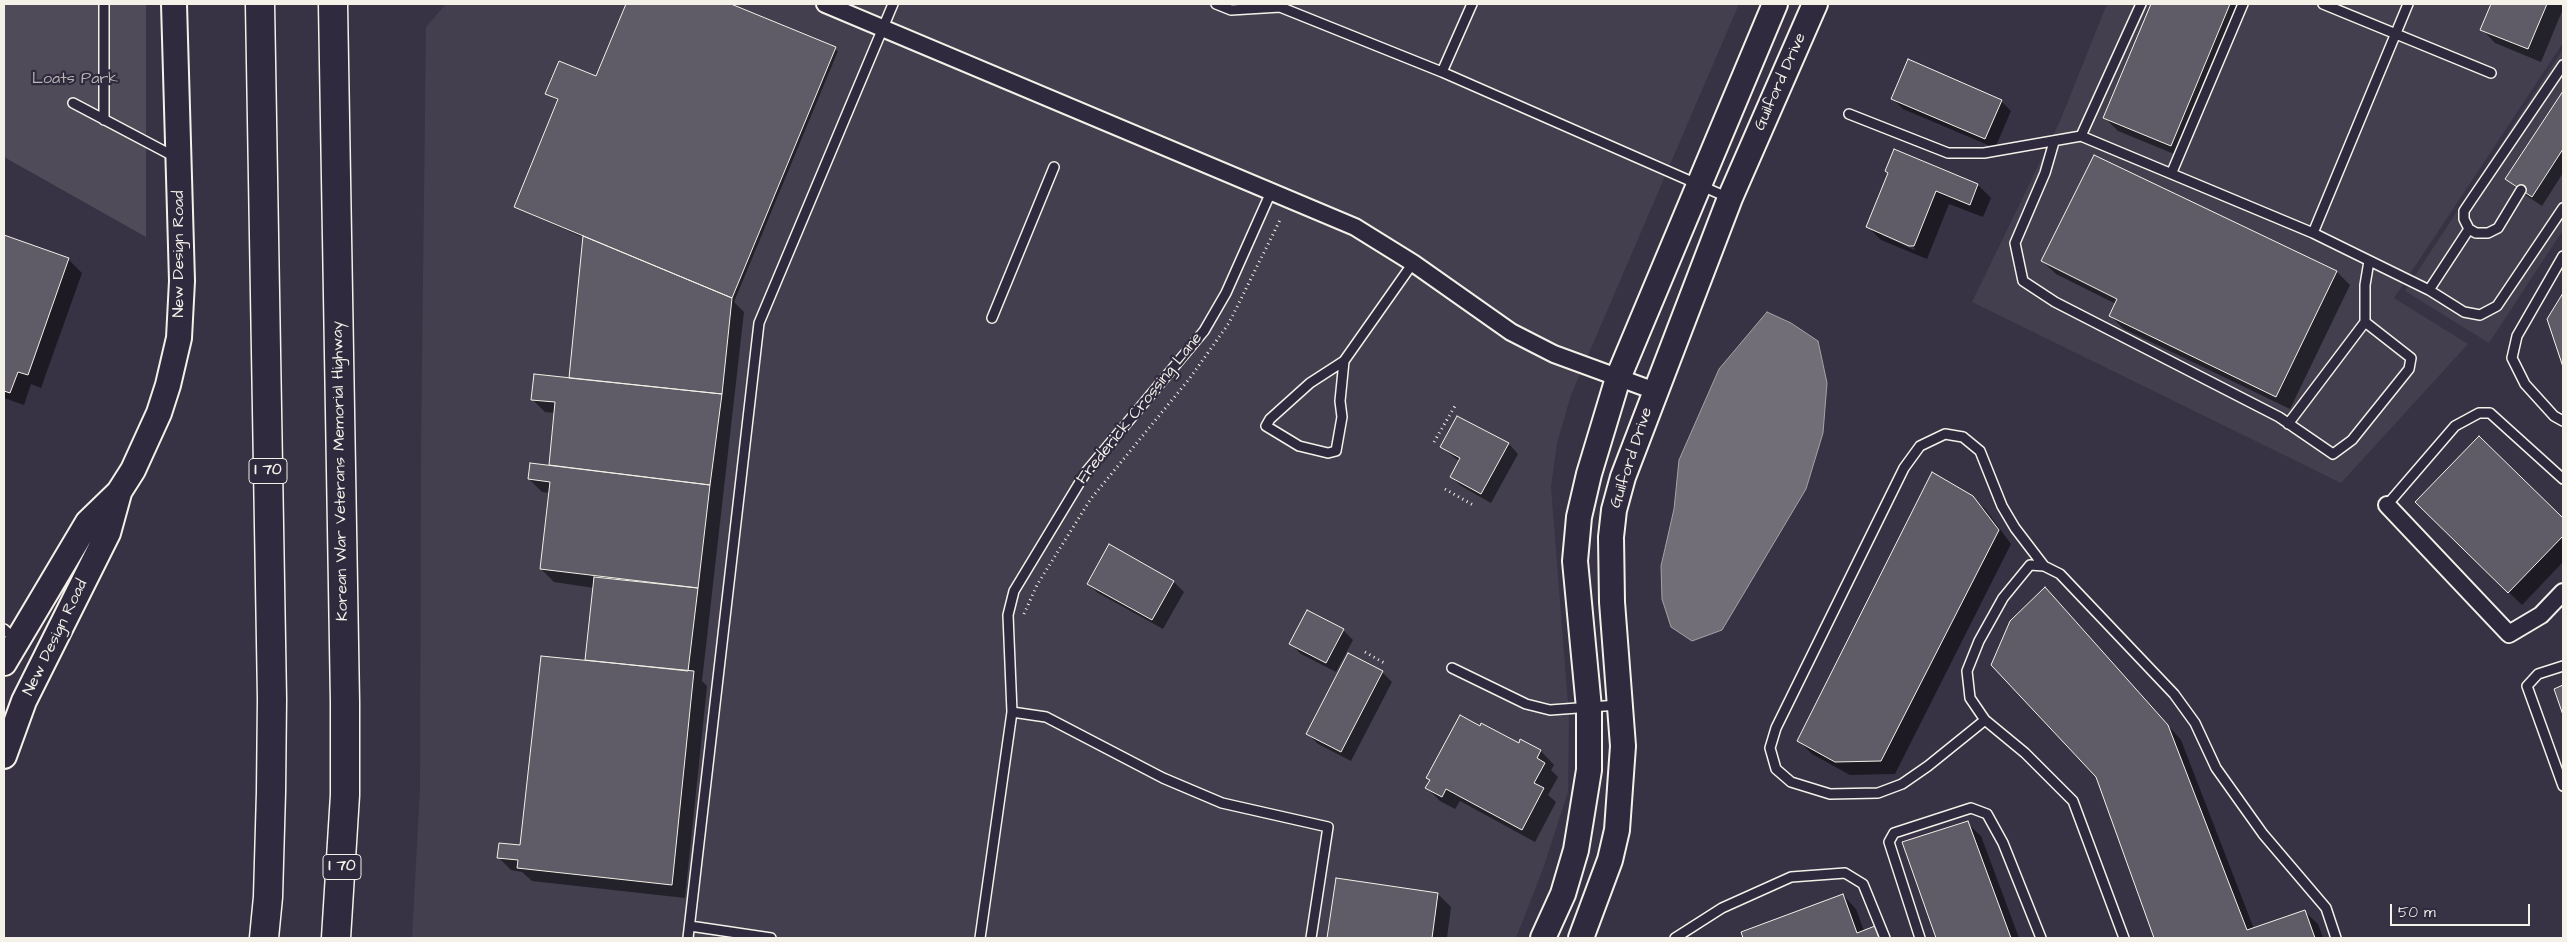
<!DOCTYPE html>
<html>
<head>
<meta charset="utf-8">
<style>
  body { margin:0 }
  #map { position:relative; width:2567px; height:942px; overflow:hidden; background:#373244; font-family:"Architects Daughter",sans-serif }
  canvas { display:block }
  .frame { position:absolute; inset:0; border:5px solid #f4f1e8; pointer-events:none }
  .scale { position:absolute; left:2390px; top:904px; width:140px; height:22px; box-sizing:border-box; border:2px solid #f4f1e8; border-top:0; padding-left:6px; font-size:15px; line-height:18px; white-space:nowrap; color:#f4f1e8; -webkit-text-stroke:4px #2f2a3d; paint-order:stroke }
</style>
</head>
<body>
<div id="map">
<canvas width="2567" height="942"></canvas>
<div class="frame"></div>
<div class="scale">50 m</div>
</div>
<script>
const context = document.querySelector('canvas').getContext('2d');
context.lineJoin = 'round';
function fill(path, color) { context.fillStyle = color; context.fill(path, 'evenodd'); }
const shape = rows => new Path2D(rows.map(r => 'M' + r).join(''));
function trace(path, color, width, dash) { context.strokeStyle = color; context.lineWidth = width; context.lineCap = dash ? 'butt' : 'round'; context.setLineDash(dash || []); context.stroke(path); }
function write(font, color, halo, rows, align = 'center') {
  context.font = font + ' "Architects Daughter",sans-serif'; context.lineWidth = 4.5; context.setLineDash([]); context.textBaseline = 'middle'; context.strokeStyle = halo; context.fillStyle = color; for (const [text, x, y, turn = 0] of rows) {
    context.save(); context.translate(x, y); context.rotate((+turn || 0) * Math.PI / 180); context.textAlign = isNaN(turn) ? turn : align; if (halo) context.strokeText(text, 0, 0); context.fillText(text, 0, 0); context.restore();
  }
}
fill(shape([
  [446,4,1739,4,1571,395,1557,443,1551,487,1569,716,1568,792,1543,869,1516,938,412,938,420,787,421,446,426,27],
  [2107,4,2563,4,2563,43,2394,298,2468,344,2341,483,1972,302,2060,121],
  [2563,49,2563,230,2489,343,2405,291]
]), '#433f4e');
fill(shape([
  [4,4,146,4,146,237,4,157]
]), '#504b59');
const water = shape([
  [1767,312,1791,323,1818,341,1827,383,1823,433,1806,489,1722,630,1692,641,1671,627,1662,599,1661,566,1674,509,1679,460,1719,369,1767,312]
]);
fill(water, '#726e77');
trace(water, '#a6a2a4', 1);
fill(shape([
  [627,4,728,4,838,51,734,302,744,312,702,681,707,686,685,898,532,881,522,872,511,870,498,857,521,847,586,661,594,588,554,582,541,569,550,493,542,492,529,479,550,467,556,413,545,412,532,399,571,379,584,238,515,207,559,101,547,94,596,78],
  [2152,4,2248,4,2184,158,2118,131,2105,118],
  [2485,4,2563,4,2563,9,2541,62,2495,43,2482,29,2491,6],
  [2563,93,2563,173,2542,206,2517,189,2507,179],
  [1893,99,2001,101,2011,111,1995,148,1903,109],
  [1895,151,1978,185,1991,198,1983,217,1949,204,1927,259,1881,240,1868,227,1889,174],
  [1882,233,1915,248,1914,250,1882,235],
  [2094,157,2337,272,2350,285,2290,409,2124,329,2110,316,2116,304,2056,274,2042,261],
  [4,236,68,259,82,273,41,388,31,384,24,405,4,398],
  [2563,295,2563,363,2548,319],
  [1458,418,1509,444,1518,454,1491,503,1461,486,1451,477,1460,462,1441,447],
  [2479,437,2563,519,2563,562,2522,605,2416,502],
  [1973,497,1986,510,2011,544,1895,774,1850,775,1812,754,1799,741],
  [1174,582,1184,592,1163,629,1098,593,1088,584],
  [2058,602,2181,740,2254,929,2304,911,2318,924,2323,938,2156,938,2097,776],
  [1343,630,1353,640,1336,672,1301,654,1291,644],
  [1382,672,1392,682,1351,761,1318,744,1308,734],
  [1480,727,1519,744,1521,741,1541,751,1554,765,1551,770,1558,777,1548,795,1556,802,1535,842,1460,801,1455,809,1440,801,1427,788],
  [1967,823,1981,836,2019,938,1937,938,1904,843],
  [1337,879,1438,894,1451,907,1447,938,1328,938],
  [1843,895,1856,909,1864,931,1875,928,1885,938,1744,938,1742,933]
]), '#0007');
const building = shape([
  [626,4,731,4,836,47,732,298,514,207,558,99,545,94,559,61,596,76,626,4],
  [2151,4,2230,4,2171,146,2103,118,2151,4],
  [2491,4,2547,4,2528,49,2480,30,2491,4],
  [1908,59,2002,100,1985,139,1891,99,1908,59],
  [2563,91,2563,149,2532,197,2505,179,2563,91],
  [1894,149,1978,184,1970,205,1936,191,1914,246,1909,246,1866,227,1888,173,1885,171,1894,149],
  [2094,155,2337,271,2276,397,2109,316,2117,299,2041,261,2094,155],
  [4,235,69,258,28,375,18,372,10,393,4,391,4,235],
  [583,236,732,298,722,394,569,378,583,236],
  [2563,293,2563,367,2547,319,2563,293],
  [534,374,722,394,710,485,549,465,555,402,531,400,534,374],
  [1457,416,1509,443,1481,494,1450,477,1460,458,1440,447,1457,416],
  [2479,436,2563,518,2563,536,2508,593,2415,502,2479,436],
  [530,463,710,485,698,588,540,569,550,482,528,479,530,463],
  [1932,472,1973,496,1999,530,1881,761,1835,762,1797,741,1932,472],
  [1109,544,1174,581,1152,620,1087,584,1109,544],
  [594,577,698,588,688,671,585,660,594,577],
  [2045,587,2168,725,2247,930,2305,910,2315,938,2154,938,2096,777,1991,665,2010,621,2045,587],
  [1307,610,1344,629,1326,663,1289,644,1307,610],
  [1348,653,1383,671,1341,752,1306,734,1348,653],
  [541,656,694,671,672,885,517,868,518,860,497,858,499,843,520,845,541,656],
  [2563,685,2563,715,2554,689,2563,685],
  [1460,715,1480,726,1481,723,1519,743,1520,739,1541,750,1537,758,1545,763,1534,783,1544,788,1522,830,1446,789,1442,797,1425,788,1430,780,1426,778,1460,715],
  [1968,821,2011,938,1936,938,1902,842,1968,821],
  [1336,878,1438,893,1432,938,1327,938,1336,878],
  [1843,894,1857,933,1875,926,1879,938,1743,938,1741,932,1843,894]
]);
fill(building, '#5f5c67');
trace(building, '#f4f1e8', 1);
const service = shape([
  [104,4,104,120],
  [1216,4,1231,10,1280,7,1442,72,1729,198],
  [2323,4,2491,73],
  [1442,72,1472,4],
  [73,103,177,158],
  [1849,114,1948,153,1984,153,2081,136,2313,233,2429,290,2464,312,2480,315,2497,306,2563,208],
  [2081,136,2141,4],
  [2054,142,2045,173,2015,243,2023,281,2055,302,2279,417,2333,454,2352,440,2409,369,2411,358,2365,322,2365,285,2369,261],
  [2172,172,2243,4],
  [2521,190,2498,228,2488,233,2476,233,2469,229,2464,219,2464,211,2470,202,2563,65],
  [2313,233,2408,4],
  [2563,256,2517,336,2512,358,2525,384,2554,416,2563,421],
  [2429,290,2469,229],
  [992,318,1054,167],
  [1344,361,1340,401,1342,417,1336,451,1328,453,1299,446,1266,426,1270,419,1310,383,1344,361,1413,263],
  [2288,424,2365,322],
  [2387,505,2455,426,2479,413,2490,413,2563,479],
  [4,629,16,640],
  [2563,666,2538,674,2527,686,2563,786],
  [1452,668,1526,704,1550,710,1618,705],
  [1012,712,1046,717,1163,778,1222,803,1328,827,1311,938],
  [1985,720,1928,766,1902,784,1878,793,1830,794,1791,782,1776,769,1770,748,1776,728,1904,468,1920,446,1945,434,1963,437,1980,451,2002,506,2015,528,2044,566],
  [690,926,771,938],
  [688,938,759,323,893,4],
  [980,938,1012,712,1008,615,1014,591,1086,472,1204,331,1226,293,1271,192],
  [1675,938,1722,908,1791,877,1845,873,1863,884,1885,938],
  [1920,938,1889,842,1894,833,1971,808,1987,814,2003,843,2041,938],
  [2124,938,2073,801,2025,753,1985,720,1970,698,1967,671,1979,641,2003,598,2030,565,2044,566,2060,574,2174,694,2195,723,2216,768,2263,834,2326,908,2336,938]
]);
const minor = shape([
  [825,4,1355,227,1413,263,1511,332,1554,354,1655,391],
  [2387,505,2509,634,2541,615,2563,592]
]);
const secondary = shape([
  [4,663,88,522,119,492,133,470,159,413,168,385,179,338,182,281,174,4],
  [4,756,24,701,108,533,119,493],
  [1543,938,1563,894,1576,850,1589,770,1589,708,1575,561,1579,517,1589,474,1618,378,1775,4],
  [1581,938,1610,860,1617,830,1623,746,1612,602,1611,537,1614,510,1623,477,1730,198,1815,4]
]);
const motorway = shape([
  [260,4,272,699,271,792,268,897,264,938],
  [333,4,345,702,345,795,336,938]
]);
trace(service, '#f4f1e8', 12);
trace(minor, '#f4f1e8', 20);
trace(secondary, '#f4f1e8', 28);
trace(motorway, '#f4f1e8', 31);
trace(shape([
  [1434,442,1455,406],
  [1445,489,1473,505],
  [1024,614,1037,585,1090,500,1190,378,1229,323,1281,218],
  [1365,652,1386,664]
]), '#f4f1e8', 3, [1, 4]);
trace(service, '#2f2a3d', 9);
trace(minor, '#2f2a3d', 16);
trace(secondary, '#2f2a3d', 24);
trace(motorway, '#2f2a3d', 28);
for (const [x, y, w] of [
  [268,471,38],
  [342,867,38]
]) { const box = new Path2D(); box.roundRect(x - w / 2, y - 12.5, w, 25, 4); context.fillStyle = '#2f2a3d'; context.fill(box); trace(box, '#f4f1e8', 1); }
write('bold 15px', '#f4f1e8', null, [
  ["I 70",268,471],
  ["I 70",342,867]
]);
write('16px', '#bbb7b6', '#2f2a3d', [
  ["Loats Park",75,80]
]);
write('16px', '#f4f1e8', '#2f2a3d', [
  ["Guilford Drive",1781,82,-66],
  ["New Design Road",180,254,-90],
  ["Frederick Crossing Lane",1140,409,-51],
  ["Guilford Drive",1632,458,-72],
  ["Korean War Veterans Memorial Highway",341,471,-91],
  ["New Design Road",56,638,-64]
]);
</script>
</body>
</html>
